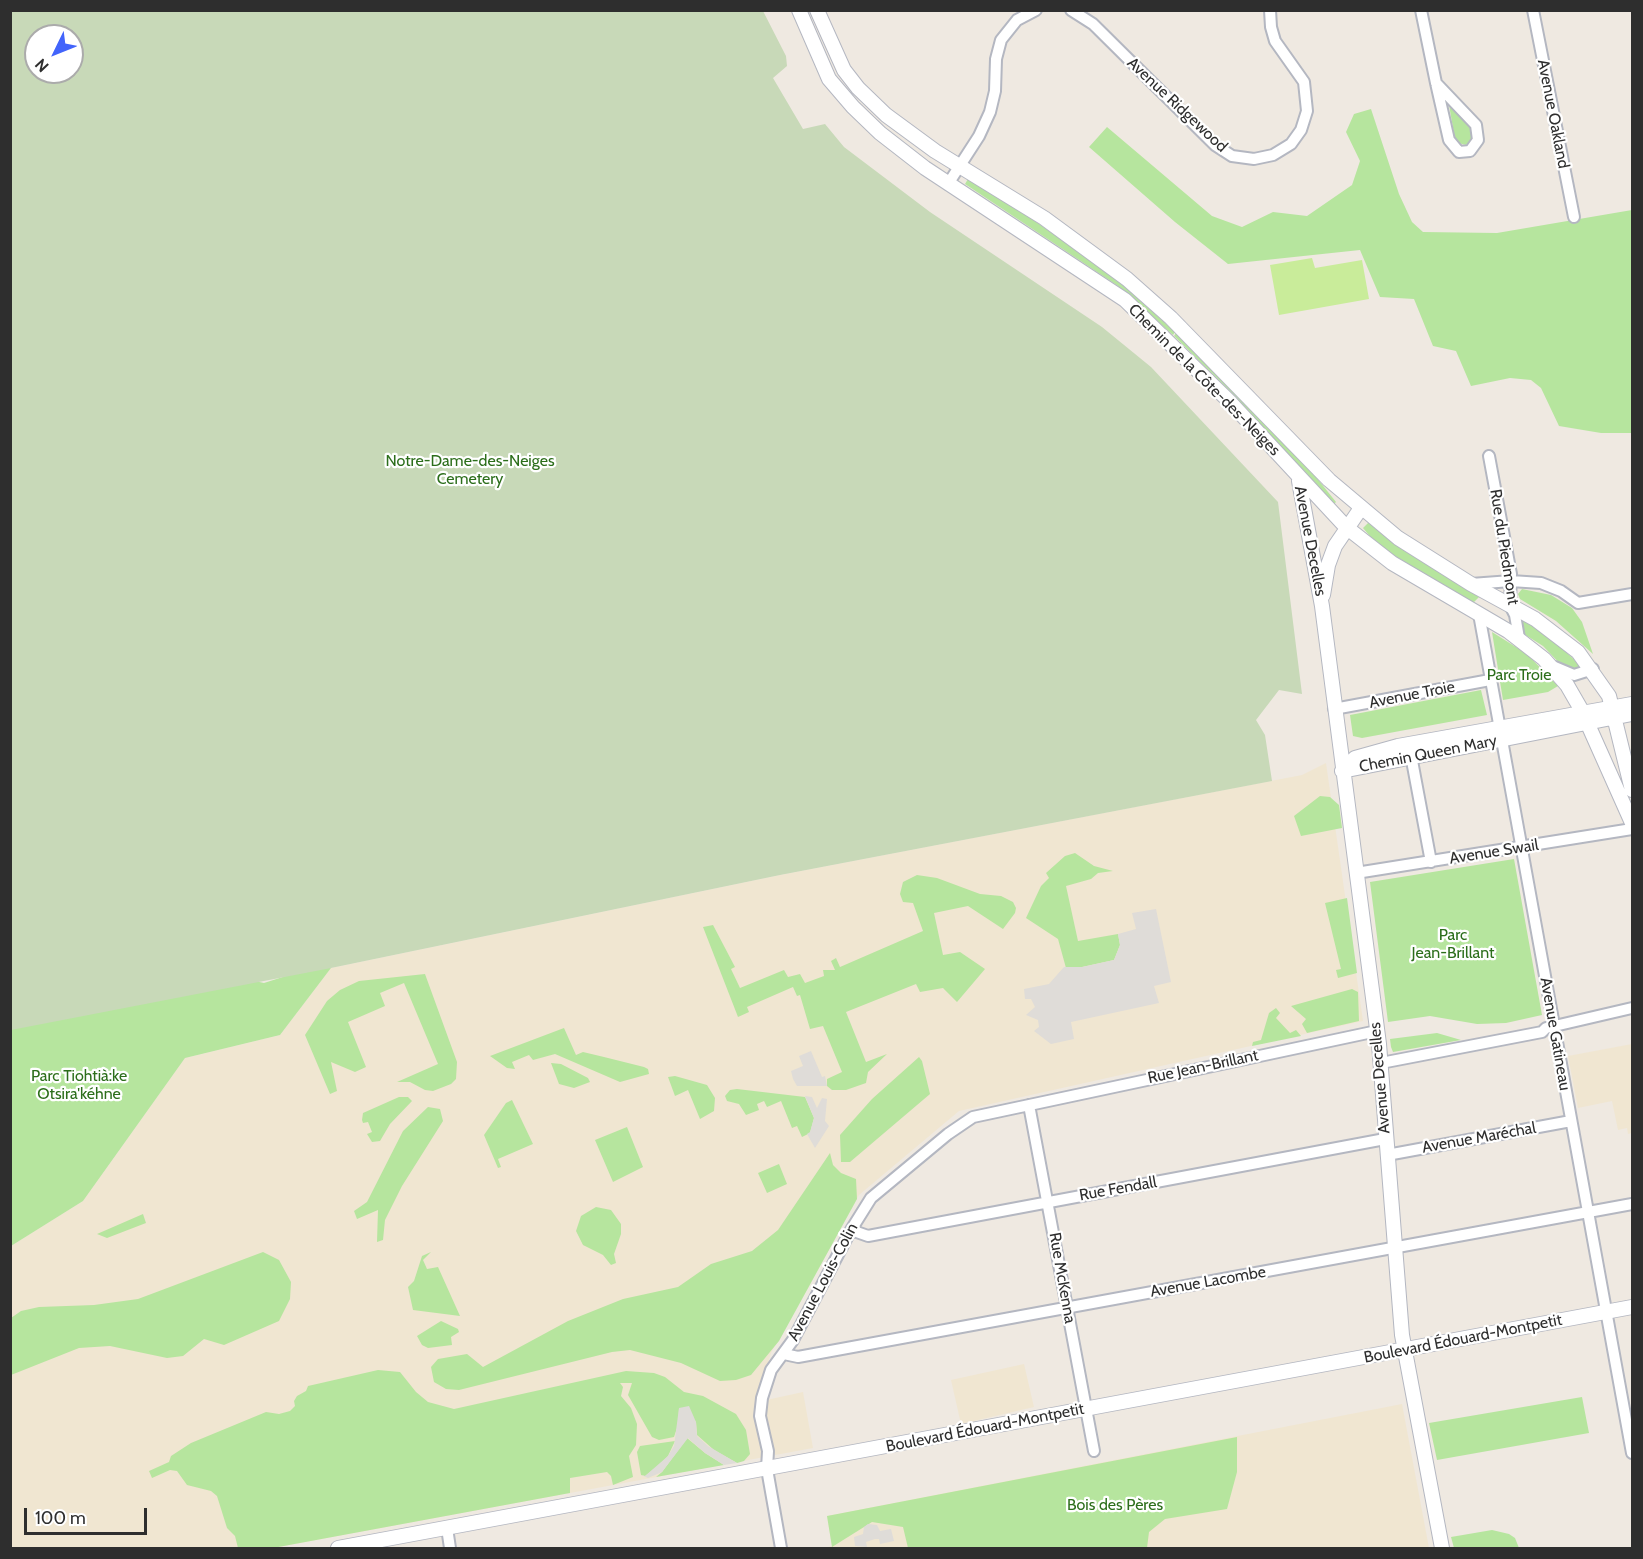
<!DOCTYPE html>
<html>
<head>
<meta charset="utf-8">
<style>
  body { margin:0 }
  #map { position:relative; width:1643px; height:1559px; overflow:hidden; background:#efe9e1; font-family:Cabin,sans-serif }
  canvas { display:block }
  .frame { position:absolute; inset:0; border:12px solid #2e2e2e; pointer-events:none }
  .north { position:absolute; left:24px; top:24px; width:60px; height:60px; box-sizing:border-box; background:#fff; border:2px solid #ababab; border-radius:50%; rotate:227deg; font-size:16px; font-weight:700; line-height:24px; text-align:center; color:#2e2e2e }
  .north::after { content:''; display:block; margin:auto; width:21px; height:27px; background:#4264fb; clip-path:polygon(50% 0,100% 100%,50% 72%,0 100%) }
  .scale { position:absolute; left:24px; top:1508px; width:123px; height:27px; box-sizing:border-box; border:3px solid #2e2e2e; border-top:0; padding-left:8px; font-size:18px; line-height:21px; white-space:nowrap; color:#2e2e2e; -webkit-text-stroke:4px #fff; paint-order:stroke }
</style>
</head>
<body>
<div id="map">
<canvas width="1643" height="1559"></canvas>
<div class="frame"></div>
<div class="north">N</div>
<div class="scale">100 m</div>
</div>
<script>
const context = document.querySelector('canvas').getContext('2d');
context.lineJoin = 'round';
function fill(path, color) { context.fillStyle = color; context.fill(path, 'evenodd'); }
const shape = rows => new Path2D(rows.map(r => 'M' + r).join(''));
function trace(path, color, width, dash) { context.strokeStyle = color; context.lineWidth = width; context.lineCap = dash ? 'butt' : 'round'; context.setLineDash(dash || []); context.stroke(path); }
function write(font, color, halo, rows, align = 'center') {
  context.font = font + ' Cabin,sans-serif'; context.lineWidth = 4.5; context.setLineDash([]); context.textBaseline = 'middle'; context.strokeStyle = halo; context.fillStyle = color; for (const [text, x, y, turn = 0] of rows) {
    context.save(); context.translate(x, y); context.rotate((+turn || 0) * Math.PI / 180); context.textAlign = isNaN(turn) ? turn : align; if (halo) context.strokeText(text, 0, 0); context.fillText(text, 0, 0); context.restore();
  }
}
fill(shape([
  [1326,763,1363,1021,959,1111,859,1195,771,1353,757,1402,803,1392,813,1448,273,1548,11,1548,11,1246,83,1201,185,1058,280,1035,331,968,780,875,1302,775],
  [1632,1044,1632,1133,1628,1134,1627,1128,1618,1130,1612,1101,1578,1108,1568,1056],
  [1024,1364,1034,1407,961,1424,951,1380],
  [1402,1404,1429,1548,823,1548,832,1546,827,1516]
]), '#f0e6d1');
fill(shape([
  [1449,105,1470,126,1472,139,1466,145,1458,143,1455,139],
  [1371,109,1399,194,1412,222,1423,232,1497,233,1632,210,1632,433,1601,433,1559,426,1541,388,1531,380,1510,378,1471,386,1456,351,1433,346,1414,299,1380,297,1360,250,1228,264,1175,222,1089,147,1107,127,1212,216,1242,227,1273,212,1307,216,1352,185,1360,161,1346,132,1354,114],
  [968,179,1015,207,1089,259,1122,284,1175,332,1173,335,1118,286,965,184],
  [1176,333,1312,472,1336,502,1333,505,1236,397,1174,336],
  [1369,522,1405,551,1479,597,1473,603,1390,553,1374,541,1363,528],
  [1522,589,1551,595,1572,608,1582,622,1593,654,1556,621,1520,599,1518,594],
  [1524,620,1550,637,1582,667,1569,671,1566,670,1543,646,1524,634,1521,621],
  [1492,632,1527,654,1558,686,1548,692,1503,700],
  [1481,690,1487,715,1362,738,1353,736,1350,715],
  [1320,796,1330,797,1339,805,1342,828,1301,836,1294,816],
  [1075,853,1094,866,1113,871,1098,873,1091,879,1066,886,1078,941,1118,934,1120,945,1114,960,1082,967,1066,968,1058,939,1026,918,1041,886,1049,878,1046,873,1065,856],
  [1514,859,1542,1015,1506,1023,1477,1024,1430,1016,1388,1022,1370,882],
  [917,875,937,878,980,894,1001,896,1013,902,1016,908,1015,913,1003,929,968,906,934,913,943,955,960,952,985,969,957,1002,943,988,920,992,916,984,846,1012,866,1062,887,1054,868,1072,866,1083,846,1090,832,1090,827,1086,827,1079,842,1072,823,1026,810,1029,800,995,797,996,793,987,747,1007,749,1012,738,1017,703,927,713,925,735,967,731,969,740,988,784,970,788,977,800,974,805,983,824,976,823,970,835,970,831,961,836,958,840,967,923,931,913,903,903,902,900,894,903,882],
  [1347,898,1357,973,1338,978,1336,970,1341,969,1325,903],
  [314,967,331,968,280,1035,185,1058,83,1201,11,1246,10,1000,231,976,264,983],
  [425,974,457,1062,456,1079,451,1084,433,1091,425,1090,410,1082,397,1082,438,1064,404,983,380,993,385,1006,348,1022,366,1067,355,1072,331,1062,337,1091,330,1094,305,1035,327,1001,340,990,359,981],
  [1352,989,1358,992,1359,1021,1307,1033,1302,1024,1306,1019,1291,1006],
  [1276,1008,1280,1013,1276,1018,1290,1033,1296,1030,1301,1036,1252,1046,1253,1042,1261,1040,1269,1013],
  [564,1028,576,1055,583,1052,604,1057,644,1067,648,1069,649,1074,620,1082,555,1054,533,1060,529,1055,512,1062,515,1069,507,1068,490,1056],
  [1437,1033,1461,1040,1393,1052,1391,1047,1390,1039],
  [919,1057,922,1061,930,1094,850,1162,841,1162,840,1135,872,1099],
  [551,1063,561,1064,588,1078,590,1082,574,1088,559,1084],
  [675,1076,707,1085,715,1098,714,1111,700,1119,688,1090,675,1096,668,1077],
  [737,1089,805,1097,814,1118,810,1133,802,1137,797,1126,792,1128,781,1101,767,1107,764,1101,757,1104,759,1110,746,1115,739,1104,727,1101,725,1096,730,1090],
  [399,1097,408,1097,412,1101,390,1124,380,1141,372,1142,367,1134,372,1132,368,1122,363,1123,362,1120,363,1113],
  [512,1100,533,1144,498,1159,501,1167,498,1168,484,1135,506,1103],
  [428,1107,440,1109,443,1121,402,1186,385,1220,383,1240,377,1242,378,1210,357,1219,354,1211,367,1202,403,1131],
  [627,1127,643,1167,613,1182,595,1140],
  [830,1153,833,1165,841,1173,856,1179,857,1199,779,1341,751,1375,736,1380,720,1381,681,1363,630,1350,612,1352,459,1390,446,1389,434,1382,431,1367,438,1359,467,1354,483,1367,568,1321,623,1299,678,1287,711,1264,752,1251,778,1230],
  [779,1164,787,1184,767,1193,758,1173],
  [596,1207,611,1210,621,1224,621,1234,614,1254,616,1263,611,1265,603,1255,583,1245,576,1231,581,1216],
  [143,1214,146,1223,107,1238,97,1234],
  [263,1252,279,1260,291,1282,290,1299,279,1321,224,1345,204,1339,183,1356,167,1358,110,1346,79,1348,11,1375,11,1318,21,1311,39,1307,94,1305,138,1299],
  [431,1252,423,1260,427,1269,438,1267,460,1316,413,1310,408,1287,414,1281,422,1256],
  [441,1321,458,1329,459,1332,451,1337,452,1345,428,1348,422,1345,417,1336],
  [378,1370,400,1372,416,1392,428,1402,454,1409,626,1371,654,1373,665,1377,684,1392,703,1396,736,1414,746,1430,750,1454,744,1461,737,1463,714,1450,697,1435,696,1422,679,1409,678,1425,674,1437,659,1440,652,1437,628,1395,632,1383,620,1383,623,1387,621,1396,631,1408,637,1424,636,1445,629,1456,633,1477,613,1485,611,1476,607,1472,570,1478,570,1493,273,1548,238,1548,235,1536,227,1528,217,1496,211,1491,187,1485,177,1471,170,1470,152,1478,149,1471,169,1462,171,1456,191,1443,266,1412,279,1414,290,1411,295,1406,294,1401,297,1396,306,1391,308,1386],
  [1582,1397,1589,1433,1437,1460,1429,1423],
  [1237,1437,1237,1472,1227,1509,1165,1519,1149,1532,1147,1548,908,1548,903,1527,872,1522,832,1547,827,1516],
  [687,1438,705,1453,724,1465,656,1477,662,1472],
  [675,1441,668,1456,659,1465,645,1476,641,1475,637,1452,640,1446],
  [1492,1530,1509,1534,1515,1538,1519,1548,1454,1548,1451,1537]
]), '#b6e59e');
fill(shape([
  [11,10,763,11,786,56,787,66,773,78,803,129,825,124,844,147,930,212,1102,327,1151,367,1278,502,1302,694,1279,690,1256,720,1265,735,1272,781,780,875,331,968,11,1030],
  [36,36,72,36,72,72,36,72]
]), '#c8d9b8');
fill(shape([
  [1312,258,1315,268,1362,260,1369,299,1279,315,1270,265]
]), '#c9ec9a');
fill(shape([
  [1156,909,1171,982,1154,986,1159,1003,1071,1022,1074,1039,1051,1044,1034,1031,1039,1027,1038,1020,1026,1015,1035,1007,1031,999,1025,999,1024,989,1049,984,1064,967,1082,967,1114,960,1120,945,1118,934,1136,929,1132,913],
  [811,1051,822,1077,825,1076,827,1086,797,1086,793,1079,791,1071,803,1066,799,1056],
  [805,1096,812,1097,817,1108,822,1098,827,1099,825,1121,829,1126,815,1148,807,1134,810,1132,814,1118],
  [689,1406,696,1422,697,1436,708,1446,737,1463,724,1465,705,1453,688,1438,662,1472,648,1478,641,1475,645,1476,668,1456,674,1446,679,1408],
  [868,1524,877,1525,880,1531,891,1529,894,1541,880,1544,879,1539,875,1539,866,1542,867,1547,855,1546,854,1537,863,1534,864,1527]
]), '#dfdcd8');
const street = shape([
  [1071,10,1093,24,1215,145,1232,156,1254,159,1273,155,1291,144,1301,130,1307,111,1304,82,1275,41,1271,27,1270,10],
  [1421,10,1436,83,1449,140,1459,152,1470,151,1478,140,1476,125,1436,83],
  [1533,10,1574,217],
  [948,184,979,136,990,112,995,91,996,59,1001,40,1017,20,1036,10],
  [1489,456,1511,574,1510,605,1515,615,1519,638],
  [1471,584,1511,581,1541,583,1561,591,1578,603,1632,594],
  [1479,614,1632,1453],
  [1555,667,1574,675,1593,669],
  [1334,709,1490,680],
  [1410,750,1431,862],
  [1356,873,1632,829],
  [1381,1063,1542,1032,1546,1028,1632,1008],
  [1029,1105,1094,1451],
  [1387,1155,1571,1121],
  [851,1230,868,1236,1385,1139],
  [784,1354,798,1357,1632,1204],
  [447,1528,450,1548],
  [781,1548,767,1469,768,1451,760,1416,762,1398,771,1370,793,1340,851,1230,871,1198,948,1134,973,1117,1377,1031]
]);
const secondary = shape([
  [799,10,829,79,853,107,880,133,925,168,1125,300,1229,401,1346,527,1392,563,1508,631,1544,659,1567,685,1582,711,1632,823],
  [817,10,844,70,858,88,886,115,935,151,1044,218,1127,279,1171,318,1329,480,1398,538,1471,584,1535,619,1578,652,1609,696,1632,790],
  [1299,481,1322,606,1379,1044,1402,1335,1442,1548],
  [1323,595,1328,565,1335,546,1361,508],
  [1342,771,1355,758,1398,746,1632,704],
  [1342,771,1632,714],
  [338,1548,1632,1307]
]);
trace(street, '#b4b7c1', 14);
trace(secondary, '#b4b7c1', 16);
trace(street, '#fff', 10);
trace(secondary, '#fff', 14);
write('16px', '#2e2e2e', '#fff', [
  ["Avenue Ridgewood",1177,105,43],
  ["Avenue Oakland",1553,114,79],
  ["Chemin de la Côte-des-Neiges",1204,380,45],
  ["Avenue Decelles",1310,541,79],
  ["Rue du Piedmont",1504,547,81],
  ["Avenue Troie",1412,695,-11],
  ["Chemin Queen Mary",1428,754,-11],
  ["Avenue Swail",1494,852,-9],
  ["Avenue Gatineau",1555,1034,80],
  ["Rue Jean-Brillant",1203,1067,-12],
  ["Avenue Decelles",1380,1078,-95],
  ["Avenue Maréchal",1479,1138,-10],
  ["Rue Fendall",1118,1189,-10],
  ["Rue McKenna",1062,1278,80],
  ["Avenue Louis-Colin",823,1282,-62],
  ["Avenue Lacombe",1208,1282,-10],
  ["Boulevard Édouard-Montpetit",1463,1339,-11],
  ["Boulevard Édouard-Montpetit",985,1428,-11]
]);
write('16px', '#2c6e1b', '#fff', [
  ["Notre-Dame-des-Neiges",470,461],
  ["Cemetery",470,479],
  ["Parc Troie",1519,675],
  ["Parc",1453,935],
  ["Jean-Brillant",1453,953],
  ["Parc Tiohtià:ke",79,1076],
  ["Otsira'kéhne",79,1094],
  ["Bois des Pères",1115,1505]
]);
</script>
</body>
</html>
